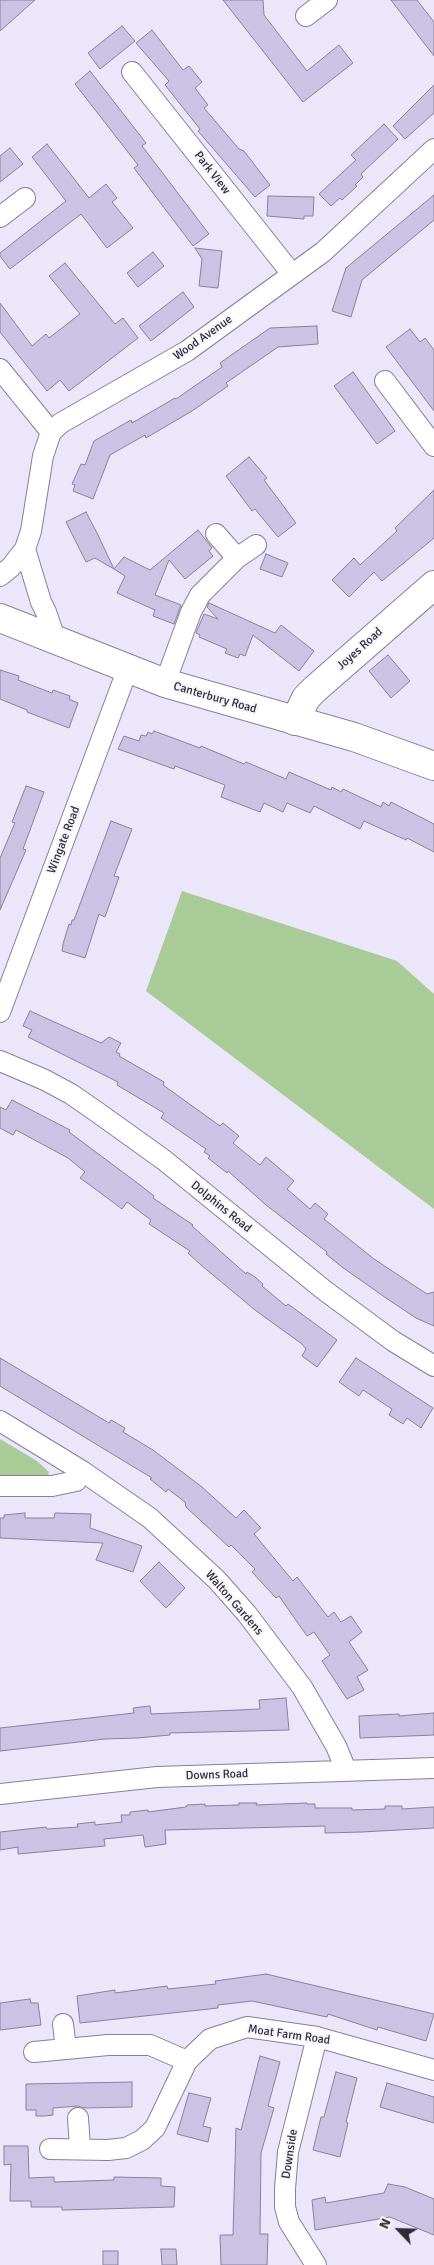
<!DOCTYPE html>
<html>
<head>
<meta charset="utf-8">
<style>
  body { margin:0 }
  #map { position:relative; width:434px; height:2265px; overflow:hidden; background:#ebe6fa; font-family:Signika,sans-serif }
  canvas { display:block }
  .north { position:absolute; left:374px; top:2205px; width:50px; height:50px; -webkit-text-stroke:4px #f7f5fc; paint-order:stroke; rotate:294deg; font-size:14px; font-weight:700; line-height:20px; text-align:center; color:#2e2b37 }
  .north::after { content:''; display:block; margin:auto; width:18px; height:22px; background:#2e2b37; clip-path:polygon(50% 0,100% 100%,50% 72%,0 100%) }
</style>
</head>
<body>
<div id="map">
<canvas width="434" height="2265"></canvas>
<div class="north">N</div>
</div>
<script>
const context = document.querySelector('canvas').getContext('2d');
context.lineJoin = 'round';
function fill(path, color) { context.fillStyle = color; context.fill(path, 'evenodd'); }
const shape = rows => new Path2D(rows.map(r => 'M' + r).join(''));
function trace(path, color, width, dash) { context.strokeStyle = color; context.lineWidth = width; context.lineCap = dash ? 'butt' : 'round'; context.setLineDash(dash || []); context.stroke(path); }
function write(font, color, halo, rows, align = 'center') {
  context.font = font + ' Signika,sans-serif'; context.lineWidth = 4; context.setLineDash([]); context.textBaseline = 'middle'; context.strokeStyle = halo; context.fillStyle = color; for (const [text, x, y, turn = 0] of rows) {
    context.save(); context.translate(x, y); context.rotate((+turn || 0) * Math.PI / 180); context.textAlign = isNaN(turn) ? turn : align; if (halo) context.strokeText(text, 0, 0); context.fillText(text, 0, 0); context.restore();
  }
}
fill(shape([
  [182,891,397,961,434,994,434,1209,146,991],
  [0,1439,37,1461,49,1472,48,1475,0,1475]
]), '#a8cb97');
const building = shape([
  [0,0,35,0,0,31,0,0],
  [223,0,263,0,264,15,307,71,339,45,353,63,303,102,223,0],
  [391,0,417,0,434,22,434,56,391,0],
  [122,26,135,41,100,69,88,53,122,26],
  [152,30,183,70,189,66,202,82,195,88,208,105,204,108,239,149,244,151,270,185,255,197,198,131,200,129,165,85,169,81,136,43,152,30],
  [90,71,146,143,142,146,209,234,193,246,134,168,138,165,75,84,90,71],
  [434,85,434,113,405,139,393,126,434,85],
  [384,124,398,139,361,174,363,177,355,185,357,186,342,200,340,198,331,206,319,194,356,160,351,155,384,124],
  [47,144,89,198,106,184,117,198,112,202,133,228,107,248,81,214,10,269,0,256,0,253,66,201,32,157,47,144],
  [10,148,23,164,0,182,0,156,10,148],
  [434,195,434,220,362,280,351,317,332,311,346,268,434,195],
  [268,196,314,197,313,216,304,216,304,219,267,216,268,196],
  [195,248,222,251,218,288,199,286,202,259,195,248],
  [153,252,164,266,138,287,127,273,153,252],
  [65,263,115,324,123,318,138,338,69,391,60,380,47,391,0,332,0,303,32,346,46,334,49,338,80,314,49,276,65,263],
  [183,292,194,307,151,341,139,326,183,292],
  [317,326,318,344,278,347,226,383,228,386,192,411,146,438,145,435,110,455,93,499,73,491,75,485,72,484,77,473,81,464,85,465,94,441,131,420,132,423,175,398,176,399,222,367,220,363,270,328,317,326],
  [410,329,420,342,425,338,434,350,434,411,386,347,410,329],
  [353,372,395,431,377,444,334,386,353,372],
  [249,457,267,478,264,480,296,523,278,537,255,509,252,511,226,476,249,457],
  [434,490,434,538,382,581,374,572,349,597,332,580,354,558,360,565,397,531,395,528,434,490],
  [86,512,97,533,114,569,95,558,86,562,66,522,86,512],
  [198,530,212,548,209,551,213,556,185,579,169,560,155,595,181,605,174,624,153,616,155,610,117,593,125,576,114,569,124,557,150,570,198,530],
  [266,554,288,563,282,577,260,569,266,554],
  [209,603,275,633,281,625,314,651,299,671,253,635,245,656,240,654,238,658,225,653,227,649,199,637,200,635,196,633,204,614,218,619,207,607,209,603],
  [388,655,410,681,391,698,369,671,388,655],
  [0,670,19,676,18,680,52,693,53,690,70,696,69,699,78,703,69,728,27,712,27,710,0,699,0,670],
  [154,731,200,748,201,746,244,764,246,762,286,779,289,772,331,790,332,787,341,792,343,789,381,807,383,802,389,806,391,802,434,824,434,852,407,838,406,840,364,821,360,829,314,806,310,813,287,803,283,812,264,803,260,812,221,797,225,785,175,766,174,769,118,749,124,736,139,741,141,735,146,736,148,732,152,734,154,731],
  [26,786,44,792,23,849,26,850,0,910,0,858,15,823,12,822,26,786],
  [111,821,132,829,114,876,119,877,105,917,99,914,85,958,62,951,63,944,69,924,71,925,72,920,74,920,111,821],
  [30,1011,101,1043,109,1037,121,1043,116,1052,120,1054,119,1056,164,1082,163,1085,220,1126,223,1123,239,1136,233,1143,260,1165,266,1157,294,1181,287,1189,310,1209,315,1203,328,1214,324,1219,374,1259,427,1294,434,1292,434,1326,416,1318,386,1298,342,1267,326,1254,327,1252,266,1205,228,1171,227,1173,208,1158,210,1156,204,1152,206,1149,161,1118,164,1113,117,1085,118,1082,28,1037,32,1030,23,1026,30,1011],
  [12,1100,70,1130,69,1132,140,1185,154,1196,153,1198,193,1225,192,1226,246,1274,247,1272,255,1277,263,1284,262,1286,286,1306,288,1304,337,1340,317,1367,302,1356,306,1349,302,1344,255,1310,201,1265,188,1253,190,1251,149,1224,151,1220,127,1202,122,1209,94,1188,80,1178,85,1172,68,1158,16,1130,13,1135,0,1128,0,1107,6,1110,12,1100],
  [0,1358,109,1423,111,1420,125,1428,123,1432,153,1450,202,1487,236,1518,244,1510,261,1528,254,1534,293,1581,297,1577,328,1617,334,1612,341,1622,351,1616,362,1632,349,1642,368,1670,357,1677,364,1690,347,1699,322,1661,330,1655,314,1632,307,1636,279,1596,276,1598,252,1572,255,1569,231,1545,229,1547,186,1507,185,1502,168,1489,166,1492,150,1479,152,1478,0,1386,0,1358],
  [356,1358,433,1408,421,1428,407,1418,403,1424,389,1415,392,1409,363,1390,359,1396,339,1382,356,1358],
  [25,1513,25,1518,54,1518,55,1513,91,1514,90,1528,142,1546,133,1572,96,1560,103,1543,0,1538,0,1518,4,1518,4,1515,25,1513],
  [159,1562,185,1588,166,1608,140,1581,159,1562],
  [286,1698,289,1730,170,1733,170,1735,137,1738,105,1739,0,1751,0,1728,134,1713,133,1708,150,1706,151,1714,260,1709,259,1700,286,1698],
  [434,1713,434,1735,360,1738,359,1716,399,1714,399,1716,434,1713],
  [239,1803,257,1803,256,1805,307,1803,307,1804,315,1804,315,1808,352,1808,352,1810,385,1809,385,1806,402,1806,402,1809,434,1807,434,1828,362,1832,325,1833,325,1826,165,1830,166,1844,145,1847,143,1835,104,1839,105,1846,18,1854,18,1847,0,1850,0,1832,46,1827,47,1829,78,1827,77,1824,95,1822,95,1825,122,1822,121,1815,130,1815,130,1812,148,1810,148,1812,186,1807,187,1805,205,1804,205,1806,239,1805,239,1803],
  [266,1974,434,2014,426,2041,378,2027,377,2030,328,2014,327,2017,252,2001,218,2005,218,2008,80,2023,77,1996,115,1990,115,1993,167,1986,168,1989,216,1984,215,1981,266,1974],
  [30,1999,31,2003,38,2003,41,2025,0,2030,0,2003,30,1999],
  [260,2056,280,2062,268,2106,274,2108,261,2153,260,2234,268,2234,267,2265,221,2265,220,2235,233,2235,236,2128,241,2130,260,2056],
  [336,2072,357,2078,346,2122,348,2123,340,2157,313,2150,321,2117,324,2117,336,2072],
  [132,2082,132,2107,84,2108,78,2106,53,2108,53,2115,45,2116,36,2116,36,2110,26,2110,26,2084,132,2082],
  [387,2083,434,2097,434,2123,380,2107,387,2083],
  [189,2093,211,2098,203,2126,211,2128,208,2142,177,2134,189,2093],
  [4,2146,28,2146,29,2178,54,2177,54,2182,114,2180,114,2177,161,2178,161,2186,175,2187,174,2207,62,2210,62,2207,31,2207,31,2201,10,2201,11,2164,4,2165,4,2146],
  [388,2184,405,2187,434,2199,434,2235,390,2217,315,2230,312,2200,325,2197,326,2203,384,2193,388,2184],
  [161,2249,176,2249,177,2265,162,2265,161,2249],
  [103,2251,118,2251,118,2265,103,2265,103,2251]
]);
fill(building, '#ccc3e4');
trace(building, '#89809e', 1);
const street = shape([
  [306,16,327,0],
  [132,72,292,274],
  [0,217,25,198],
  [0,369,51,432],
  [385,381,434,446],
  [216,534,237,558,256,545],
  [25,549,41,602,46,612,55,638],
  [0,576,11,567,25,549,31,531,43,456,51,432,61,423,187,351,323,252,434,149],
  [165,683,191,612,200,595,237,558],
  [0,1012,128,668],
  [0,1061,45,1080,71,1094,97,1112,164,1160,324,1290,393,1341,434,1366],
  [0,1421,82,1471,150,1518,217,1580,247,1614,302,1687,336,1746,346,1770],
  [0,1486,52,1486,76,1481,82,1471],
  [0,1794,157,1777,434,1768],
  [63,2024,66,2049],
  [34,2052,108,2045,150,2045,187,2061],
  [78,2118,80,2148],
  [50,2149,108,2150,126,2148,142,2140,155,2128,187,2061,210,2039,247,2027,317,2037,434,2070],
  [316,2265,289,2222,285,2207,285,2189,288,2152,317,2037]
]);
const secondary = shape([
  [295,721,306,698,315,689,434,585]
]);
const highway = shape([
  [0,618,165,683,354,737,434,766]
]);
trace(street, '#877f9d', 22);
trace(secondary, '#877f9d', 30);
trace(highway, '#877f9d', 30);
trace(street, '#fff', 20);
trace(secondary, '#fff', 28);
trace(highway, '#fff', 28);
write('12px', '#2e2b37', '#f7f5fc', [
  ["Park View",212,173,52],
  ["Wood Avenue",203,338,-35],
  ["Joyes Road",360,649,-42],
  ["Canterbury Road",215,698,16],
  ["Wingate Road",64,840,-69],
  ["Dolphins Road",221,1207,39],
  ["Walton Gardens",234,1603,49],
  ["Downs Road",217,1775,-2],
  ["Moat Farm Road",289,2035,8],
  ["Downside",290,2154,-81]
]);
</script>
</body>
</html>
